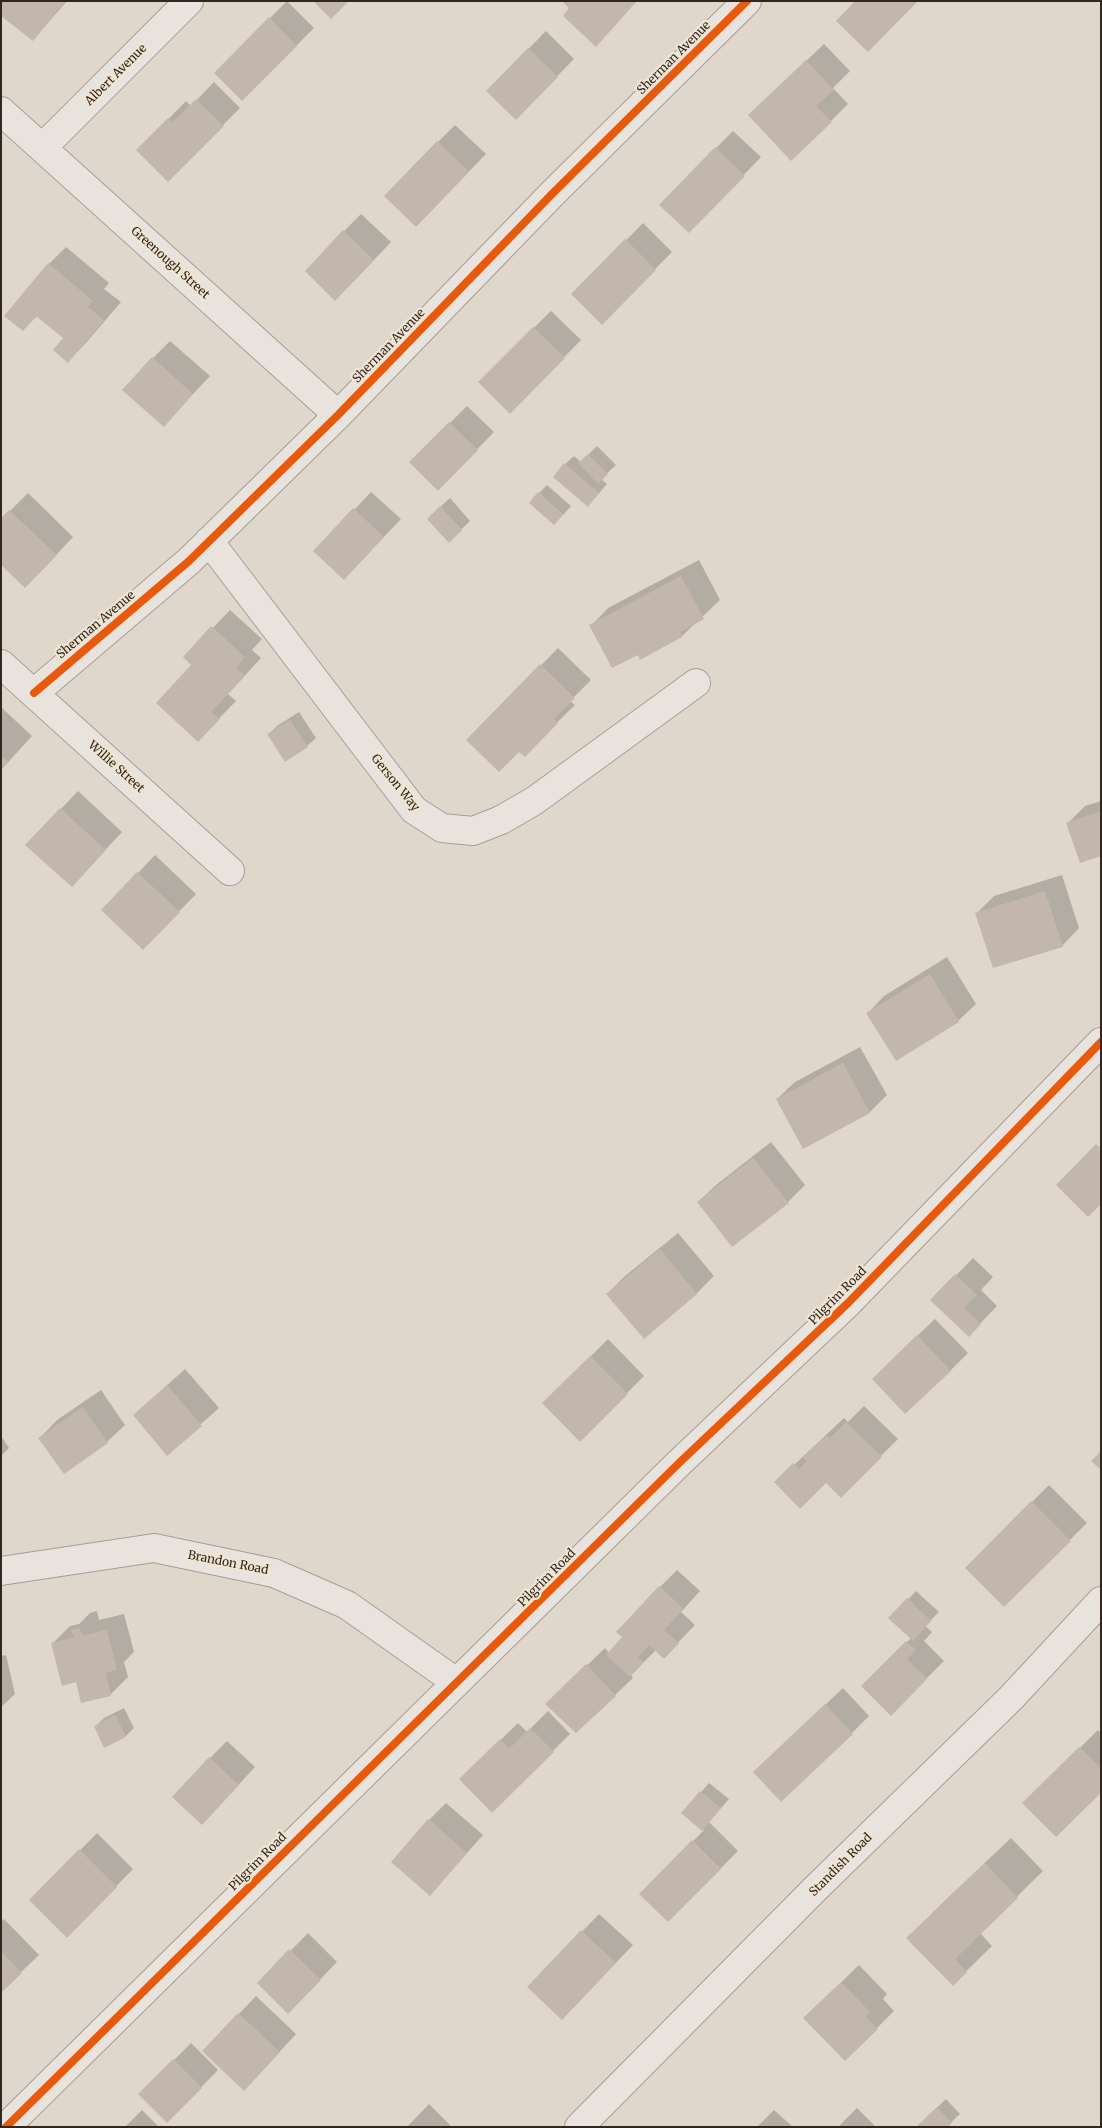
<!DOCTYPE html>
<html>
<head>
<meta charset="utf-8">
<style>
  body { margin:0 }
  #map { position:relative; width:1102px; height:2128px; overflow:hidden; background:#e0d7cc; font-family:Merriweather,serif }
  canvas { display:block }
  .frame { position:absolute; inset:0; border:2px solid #32261f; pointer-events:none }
</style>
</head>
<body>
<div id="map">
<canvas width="1102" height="2128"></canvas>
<div class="frame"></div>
</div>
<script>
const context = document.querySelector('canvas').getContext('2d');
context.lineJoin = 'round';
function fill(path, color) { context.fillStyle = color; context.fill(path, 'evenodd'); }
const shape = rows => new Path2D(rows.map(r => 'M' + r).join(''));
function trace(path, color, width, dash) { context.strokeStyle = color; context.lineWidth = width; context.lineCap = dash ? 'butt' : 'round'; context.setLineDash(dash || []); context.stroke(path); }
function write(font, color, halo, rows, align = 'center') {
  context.font = font + ' Merriweather,serif'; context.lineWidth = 4.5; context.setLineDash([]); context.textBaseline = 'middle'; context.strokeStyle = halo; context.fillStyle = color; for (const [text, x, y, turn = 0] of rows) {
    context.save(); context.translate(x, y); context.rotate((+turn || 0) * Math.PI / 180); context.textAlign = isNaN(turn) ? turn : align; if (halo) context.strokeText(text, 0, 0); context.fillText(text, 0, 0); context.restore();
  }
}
fill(shape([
  [1,1,67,1,33,40],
  [287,1,314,28,242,100,215,73],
  [546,31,574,59,516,118,488,90],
  [824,44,850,71,833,88,848,104,831,121,767,98],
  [214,82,240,108,168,180,138,150,186,101,191,106],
  [455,125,486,154,433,208,438,142],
  [733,131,761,157,706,214,716,148],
  [361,214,391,242,353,282,344,231],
  [643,223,672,252,602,323,573,294],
  [66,247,109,283,104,289,121,302,85,344,68,361,64,338,37,316,23,330,49,264],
  [551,311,581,340,510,412,479,382],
  [170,341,210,376,163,426,153,358],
  [467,406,494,432,438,489,411,462],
  [597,446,616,465,601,479,607,484,588,506,565,464,574,456,581,462],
  [547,485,571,506,563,515,539,493],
  [371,492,401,519,361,561,315,551],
  [28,493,73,537,43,569,1,520],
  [450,498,470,521,449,541,437,510],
  [699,560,720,600,682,636,640,658,638,653,591,626,608,608],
  [230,610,262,639,252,650,261,658,228,694,236,701,198,740,193,665,185,657],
  [558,648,591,680,570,701,575,705,524,755,519,750,468,740],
  [1,707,32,736,1,770],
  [299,712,316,738,307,746,269,734,277,726],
  [78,791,122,832,72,886,27,845],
  [1101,801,1101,855,1067,824,1085,806],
  [155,855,196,894,160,931,138,873],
  [1062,875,1079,928,1062,946,977,913,994,896],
  [947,957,976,1004,958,1021,867,1014,884,996],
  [860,1047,887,1095,870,1112,803,1147,777,1099,795,1082],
  [771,1142,805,1185,788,1202,698,1202,716,1185],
  [678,1233,714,1276,697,1293,644,1337,607,1294,625,1276],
  [973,1258,993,1277,981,1290,997,1306,969,1335,932,1300],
  [935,1319,968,1353,950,1371,891,1361],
  [608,1339,644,1376,580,1440,544,1403],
  [185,1369,219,1408,167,1454,134,1415],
  [101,1390,125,1425,107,1442,64,1472,40,1438,57,1420],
  [864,1406,898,1439,841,1496,826,1481,776,1482,844,1418,848,1422],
  [1,1436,9,1448,1,1456],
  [1049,1485,1087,1523,1004,1605,966,1568],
  [677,1570,700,1591,681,1612,695,1625,664,1657,656,1650,631,1675,633,1678,576,1732,547,1704,605,1648,609,1653,624,1637,660,1587],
  [916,1591,939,1612,925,1626,932,1632,924,1641,944,1661,891,1714,863,1686,911,1638,890,1618],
  [97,1611,99,1620,124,1614,134,1652,124,1662,128,1677,111,1694,77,1681,52,1644,70,1626,79,1624,90,1613],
  [6,1655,15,1694,1,1707,1,1656],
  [843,1688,869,1716,852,1733,772,1755],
  [124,1708,134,1728,126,1736,105,1746,95,1727,104,1718],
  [548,1711,570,1734,492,1811,461,1779,518,1723,527,1732],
  [1098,1730,1101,1734,1101,1791,1024,1803],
  [227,1741,255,1767,219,1806,210,1758],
  [709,1783,729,1799,709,1822,738,1851,668,1921,641,1894,704,1830,683,1813],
  [446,1803,483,1835,430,1894,429,1820],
  [97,1833,133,1869,67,1936,31,1900],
  [1011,1838,1043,1871,980,1933,992,1946,953,1984,933,1912],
  [599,1914,633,1945,579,2001,529,1987],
  [4,1919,39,1955,1,1991,1,1922],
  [308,1933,337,1962,305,1995,259,1983],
  [859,1965,887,1994,883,1999,894,2011,877,2028,822,2001],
  [256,1996,296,2034,261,2072,204,2051],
  [191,2043,218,2070,167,2122,140,2094],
  [946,2099,960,2114,946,2127,917,2127],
  [429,2104,452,2127,407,2127],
  [857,2108,876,2127,838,2127],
  [142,2110,159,2127,125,2127],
  [774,2110,793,2127,757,2127]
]), '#0003');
fill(shape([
  [1,1,65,1,33,41,1,16],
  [313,1,349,1,331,19],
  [562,1,637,1,596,47,563,16,569,8],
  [855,1,918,1,868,52,836,21],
  [269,17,297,46,242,101,214,73],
  [528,48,558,77,516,120,486,91],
  [806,60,834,90,816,106,832,122,791,161,748,115],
  [196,99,224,126,168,182,136,150,168,118,173,122],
  [437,141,469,172,416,227,384,196],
  [715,147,745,176,689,233,659,205],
  [343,230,374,260,335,301,305,271],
  [625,239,656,270,602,325,571,294],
  [48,263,93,301,88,307,104,320,68,363,53,350,63,338,36,316,23,331,4,316],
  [533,327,565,358,510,414,478,382],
  [152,357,193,394,164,427,122,390],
  [449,422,478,450,438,491,409,462],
  [588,454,608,474,598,484,578,463],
  [564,463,599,493,588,507,553,477],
  [538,492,563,515,554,525,529,503],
  [440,506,462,530,449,543,427,519],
  [353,508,384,537,344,580,313,551],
  [9,510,57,555,25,588,1,565,1,518],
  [681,576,704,619,680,632,682,637,640,660,638,655,612,668,589,625],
  [211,626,245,657,236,668,245,676,211,712,220,719,198,742,156,703,191,665,183,657],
  [540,664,575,698,554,719,558,723,525,757,519,752,499,772,466,740],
  [290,720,308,747,285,762,267,734],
  [1,756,8,762,1,769],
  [60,808,106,850,72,887,25,845],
  [1101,811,1101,856,1080,863,1066,823],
  [137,872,180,912,143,950,101,910],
  [1045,891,1063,947,993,968,975,913],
  [930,974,959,1022,896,1061,866,1013],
  [843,1063,870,1113,803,1149,776,1099],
  [1096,1144,1101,1148,1101,1204,1088,1217,1056,1185],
  [753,1158,789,1203,732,1247,697,1202],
  [660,1249,697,1294,644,1339,606,1294],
  [955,1274,977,1295,964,1308,981,1324,969,1337,930,1300],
  [917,1335,951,1371,905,1414,872,1379],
  [590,1356,628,1394,580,1442,542,1403],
  [167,1385,202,1426,167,1456,133,1415],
  [83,1407,108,1443,64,1474,38,1438],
  [846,1422,882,1457,841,1498,826,1483,800,1509,774,1482,793,1463,799,1469,807,1461,803,1457,826,1435,830,1438],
  [1101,1451,1101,1470,1091,1461],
  [1031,1501,1071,1541,1004,1607,965,1568],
  [659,1586,684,1609,664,1630,679,1643,664,1659,649,1645,638,1657,644,1662,630,1677,606,1655,622,1637,616,1632],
  [907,1598,931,1621,913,1641,888,1618],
  [80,1628,82,1636,107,1630,117,1670,106,1673,111,1696,81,1703,76,1682,62,1686,51,1643,74,1637,71,1630],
  [906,1641,916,1650,907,1659,927,1679,891,1716,861,1686],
  [586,1664,616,1696,576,1733,545,1704],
  [825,1704,853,1734,781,1802,753,1772],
  [115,1715,126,1737,104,1748,94,1726],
  [530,1728,554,1752,492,1813,459,1779,500,1739,509,1749],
  [1079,1747,1101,1768,1101,1793,1056,1837,1022,1803],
  [209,1757,239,1785,202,1825,172,1797],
  [700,1791,721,1808,702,1831,681,1813],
  [428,1819,467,1853,430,1896,391,1862],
  [692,1840,721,1869,668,1922,639,1894],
  [79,1849,117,1887,67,1938,29,1900],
  [985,1863,1018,1898,955,1959,967,1972,953,1986,906,1938],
  [581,1930,616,1963,562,2020,527,1987],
  [289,1949,321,1980,288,2014,257,1983],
  [1,1951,22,1973,1,1993],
  [841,1982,870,2012,866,2017,878,2029,845,2061,803,2018],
  [238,2013,280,2052,244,2091,202,2051],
  [173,2059,202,2088,167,2123,138,2094],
  [937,2107,952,2123,948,2127,916,2127]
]), '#c3b6ad');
const minor = shape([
  [1,111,338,415],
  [42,148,189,1],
  [209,541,414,810,442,828,473,831,501,820,534,801,696,683],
  [1,664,230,871],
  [34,693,189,561,338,415,552,194,747,1],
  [1,1571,154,1548,274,1573,347,1605,456,1682],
  [6,2127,679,1463,848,1303,1101,1042],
  [579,2127,816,1888,1011,1698,1101,1601]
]);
trace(minor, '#a59d95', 30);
trace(minor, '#e8e4dd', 28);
trace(shape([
  [34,693,189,561,338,415,552,194,747,1],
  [6,2127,679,1463,848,1303,1101,1042]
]), '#e8590c', 8);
write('12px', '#32261f', '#f0e4d3', [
  ["Sherman Avenue",674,58,-45],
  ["Albert Avenue",116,75,-45],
  ["Greenough Street",170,263,42],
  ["Sherman Avenue",389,346,-46],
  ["Sherman Avenue",96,625,-40],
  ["Willie Street",116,767,42],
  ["Gerson Way",395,783,51],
  ["Pilgrim Road",838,1296,-45],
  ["Brandon Road",228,1563,11],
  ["Pilgrim Road",547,1578,-45],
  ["Pilgrim Road",258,1862,-45],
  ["Standish Road",841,1865,-45]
]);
</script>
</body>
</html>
